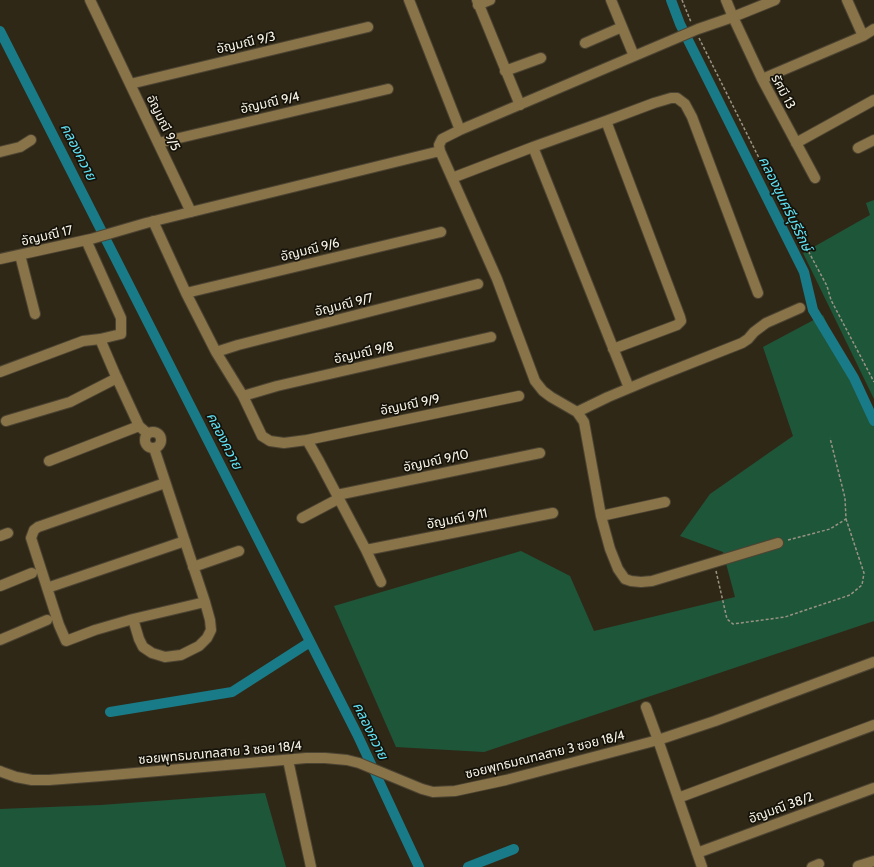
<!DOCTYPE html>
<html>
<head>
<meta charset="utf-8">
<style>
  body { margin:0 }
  canvas { display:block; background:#302816 }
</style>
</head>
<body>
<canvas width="874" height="867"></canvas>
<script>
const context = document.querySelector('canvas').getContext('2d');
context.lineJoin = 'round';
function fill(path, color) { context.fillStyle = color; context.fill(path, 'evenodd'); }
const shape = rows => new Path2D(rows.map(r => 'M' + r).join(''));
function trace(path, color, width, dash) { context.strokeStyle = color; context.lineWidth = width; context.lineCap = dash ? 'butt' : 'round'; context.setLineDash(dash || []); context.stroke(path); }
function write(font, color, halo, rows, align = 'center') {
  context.font = font + ' Cabin,"Noto Sans Thai",sans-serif'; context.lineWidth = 3.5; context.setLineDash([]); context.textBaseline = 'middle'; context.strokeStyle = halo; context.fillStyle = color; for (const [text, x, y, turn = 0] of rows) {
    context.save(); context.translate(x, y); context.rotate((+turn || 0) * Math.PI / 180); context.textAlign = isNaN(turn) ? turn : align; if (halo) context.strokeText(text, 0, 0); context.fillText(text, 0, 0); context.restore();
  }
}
fill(shape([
  [874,200,874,399,803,253,870,215,866,203],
  [823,315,874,427,874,621,484,752,396,747,334,606,521,551,570,576,594,631,735,597,723,552,680,536,710,494,793,436,763,347],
  [265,793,286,867,0,867,0,809,101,805]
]), '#1e563a');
trace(shape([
  [671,0,680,24,804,272,813,310,854,378,874,421],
  [0,31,357,734,419,867],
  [110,712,232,692,310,642],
  [468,867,514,849]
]), '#197b87', 10);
const minor = shape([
  [90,0,191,212],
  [409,0,460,130],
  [477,0,520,105],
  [611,0,634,56],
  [726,0,733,17,762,79,815,178],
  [775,0,733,17,698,29,460,130,442,139,439,145,440,151,497,279,535,381,543,391,551,397,577,412,584,422,601,516,610,549,618,569,625,579,631,581,641,582,652,581,778,543],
  [847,0,863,36],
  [478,5,490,0],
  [585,43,622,27],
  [505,71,541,58],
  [762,79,863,36,874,29],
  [130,84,368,27],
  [606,121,680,317,681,321,677,325,613,349],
  [158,143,388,89],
  [796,143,874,100],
  [533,147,629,388],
  [858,148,874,140],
  [0,152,20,147,31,140],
  [452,178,533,147,606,121,654,103,671,98,677,98,685,104,692,117,758,293],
  [153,221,186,293,216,352,243,396,262,436,270,441,284,443,307,440,319,461,366,550,381,582],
  [86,240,121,318,121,334,100,339,115,374,139,426,147,433],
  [20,255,35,314],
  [0,259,91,239,146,223,440,151],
  [186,293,441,232],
  [216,352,238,345,478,284],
  [0,372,83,341,100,339],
  [243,396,277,386,491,337],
  [577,412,608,397,651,379,742,343,748,339,754,332,766,323,800,308],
  [6,421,70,402,117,378],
  '145 440a8 8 0 1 1 16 0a8 8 0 1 1-16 0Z',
  [307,440,519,396],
  [49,461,139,426],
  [165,483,38,527,34,530,31,538,59,625,66,641,95,630,133,619,205,602],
  [337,495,540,453],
  [601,516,665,502],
  [302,518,338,499],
  [0,536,8,533],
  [366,550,553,513],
  [193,567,239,551],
  [0,586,32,573],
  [47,588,185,541],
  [133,619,139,639,143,647,152,653,165,657,181,655,199,646,207,638,211,630,210,620,205,602,154,448],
  [0,640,47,620],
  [646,707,658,740,702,867],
  [288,760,311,867],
  [0,771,2,772,16,777,32,780,49,780,101,776,306,758,325,758,347,760,359,763,422,789,433,792,455,791,506,780,658,740,715,721,874,662],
  [678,798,874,725],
  [697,853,874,788],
  [858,866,874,861],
  [812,867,819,864]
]);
trace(minor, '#4c4433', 12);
trace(shape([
  [682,0,691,22],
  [699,38,767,174,827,286,831,300,874,382],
  [788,540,830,529,846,519,845,498,830,438],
  [716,571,727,619,733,624,785,617,850,595,862,585,864,573,846,519]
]), '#999384', 1.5, [3, 2]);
trace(minor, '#897348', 10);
write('13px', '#f7f3e7', '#15120a', [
  ["อัญมณี 9/3",246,43,-13],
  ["รัศมี 13",783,92,62],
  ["อัญมณี 9/4",270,103,-13],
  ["อัญมณี 9/5",163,123,64],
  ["อัญมณี 17",47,236,-13],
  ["อัญมณี 9/6",310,250,-14],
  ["อัญมณี 9/7",344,305,-14],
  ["อัญมณี 9/8",364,353,-13],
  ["อัญมณี 9/9",410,405,-12],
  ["อัญมณี 9/10",436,461,-12],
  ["อัญมณี 9/11",457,519,-11],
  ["ซอยพุทธมณฑลสาย 3 ซอย 18/4",220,753,-5],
  ["ซอยพุทธมณฑลสาย 3 ซอย 18/4",545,755,-14],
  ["อัญมณี 38/2",781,808,-20]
]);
write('italic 14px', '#61e3f5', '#15120a', [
  ["คลองควาย",78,152,63],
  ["คลองขุนศรีบุรีรักษ์",785,204,64],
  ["คลองควาย",224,441,63],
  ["คลองควาย",370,731,64]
]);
</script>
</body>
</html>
